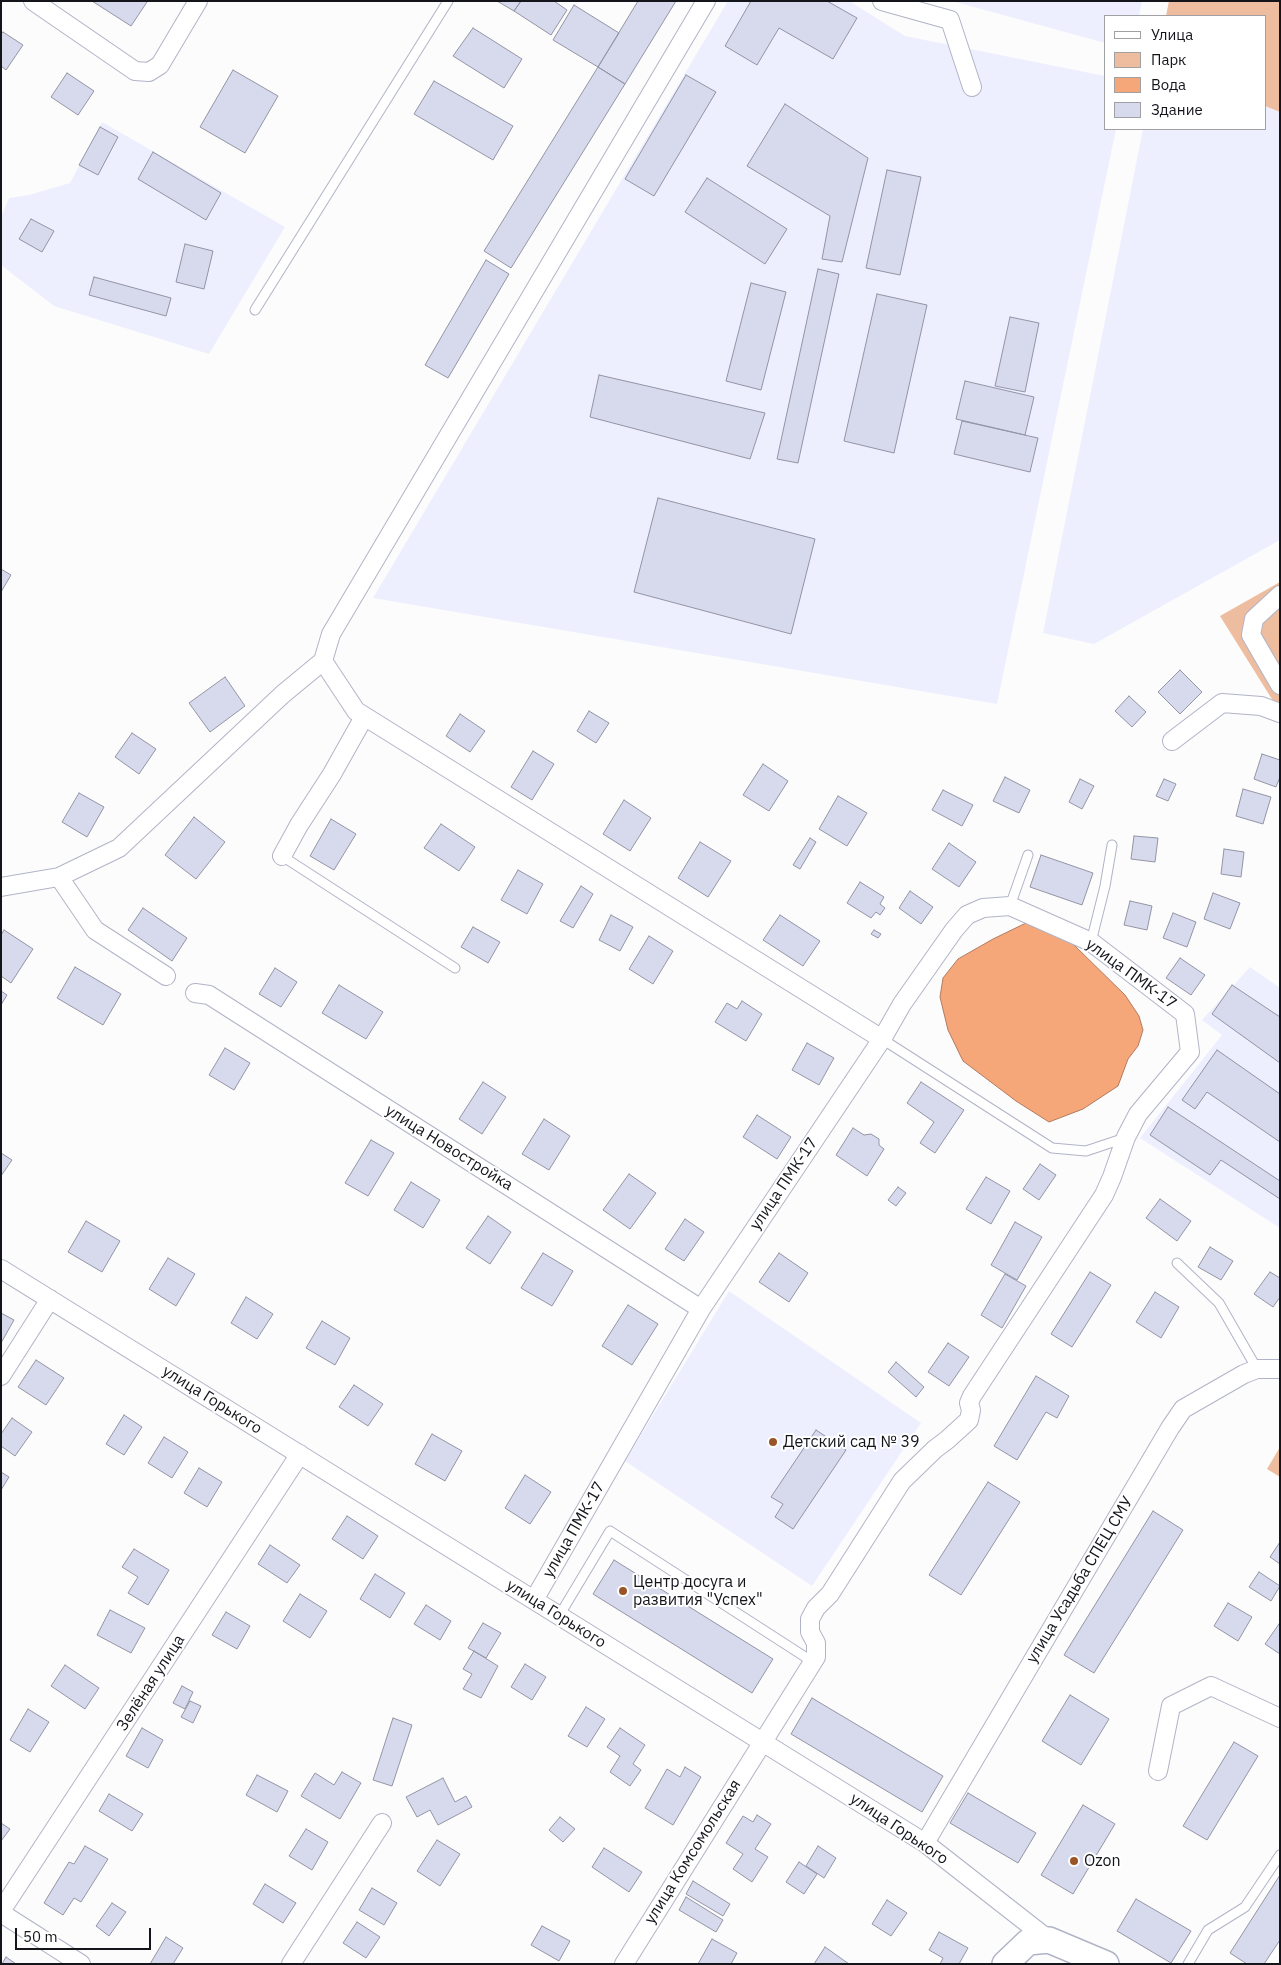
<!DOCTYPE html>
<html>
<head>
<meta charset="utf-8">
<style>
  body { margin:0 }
  #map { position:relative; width:1281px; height:1965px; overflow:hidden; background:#fcfcfc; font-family:"IBM Plex Sans",sans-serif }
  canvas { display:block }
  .frame { position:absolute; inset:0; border:2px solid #14151b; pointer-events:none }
  .legend { position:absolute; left:1104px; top:15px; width:162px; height:115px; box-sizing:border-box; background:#fff; border:1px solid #a1a1a4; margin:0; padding:6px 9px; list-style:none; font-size:15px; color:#14151b }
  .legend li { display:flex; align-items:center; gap:10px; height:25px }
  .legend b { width:25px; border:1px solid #a1a1a4 }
  .scale { position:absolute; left:15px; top:1928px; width:136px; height:22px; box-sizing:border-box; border:2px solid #14151b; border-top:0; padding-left:6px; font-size:15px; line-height:18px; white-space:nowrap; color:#14151b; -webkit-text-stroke:4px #fff; paint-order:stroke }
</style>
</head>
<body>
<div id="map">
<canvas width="1281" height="1965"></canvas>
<div class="frame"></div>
<ul class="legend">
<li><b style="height:6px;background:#fff"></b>Улица</li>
<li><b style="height:14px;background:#eebc9f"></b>Парк</li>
<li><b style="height:14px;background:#f5a77a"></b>Вода</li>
<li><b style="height:14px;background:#d7d9ec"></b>Здание</li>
</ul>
<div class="scale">50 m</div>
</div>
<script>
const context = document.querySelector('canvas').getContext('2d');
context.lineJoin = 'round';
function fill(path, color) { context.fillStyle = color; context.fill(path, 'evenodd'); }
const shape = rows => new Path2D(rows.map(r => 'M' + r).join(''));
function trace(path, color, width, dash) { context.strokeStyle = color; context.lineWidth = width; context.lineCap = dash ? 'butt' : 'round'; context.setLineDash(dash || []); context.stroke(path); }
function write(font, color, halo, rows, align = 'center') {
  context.font = font + ' "IBM Plex Sans",sans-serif'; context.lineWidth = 4; context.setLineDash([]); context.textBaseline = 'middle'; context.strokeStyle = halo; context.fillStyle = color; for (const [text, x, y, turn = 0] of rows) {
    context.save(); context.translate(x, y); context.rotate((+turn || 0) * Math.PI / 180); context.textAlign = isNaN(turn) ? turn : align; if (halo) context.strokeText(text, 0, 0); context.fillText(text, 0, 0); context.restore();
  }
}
fill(shape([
  [728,1,849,1,905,36,1105,76,1105,129,1116,129,997,704,373,598],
  [952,1,1142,1,1139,16,1105,16,1105,43],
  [1265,106,1280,112,1280,540,1094,644,1043,633,1143,129,1265,129],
  [102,122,285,227,209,354,54,306,1,265,1,217,9,198,29,195,70,183],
  [1250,967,1280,988,1280,1228,1140,1138,1222,1035,1202,1020],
  [729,1291,921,1423,812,1586,625,1461]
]), '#edefff');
fill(shape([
  [1169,1,1280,1,1280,112,1265,106,1265,16,1166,16],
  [1280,582,1280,712,1220,616],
  [1280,1447,1280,1477,1267,1469]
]), '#eebc9f');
const water = shape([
  [1026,923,1041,924,1057,932,1074,945,1125,995,1139,1016,1143,1030,1138,1046,1128,1059,1118,1086,1083,1109,1049,1122,1016,1101,963,1061,948,1030,940,997,943,978,958,959,993,939,1026,923]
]);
fill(water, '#f5a77a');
trace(water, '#b27b5e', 1);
const building = shape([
  [92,1,146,1,147,2,131,26,92,1],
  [497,1,521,1,514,11,497,1],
  [521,1,554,1,567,10,551,35,514,11,521,1],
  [638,1,676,1,625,84,598,67,638,1],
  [751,1,827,1,857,18,833,59,779,28,757,65,725,46,751,1],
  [574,5,619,33,598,67,553,40,574,5],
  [473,28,522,59,504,88,453,56,473,28],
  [3,32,23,45,6,70,1,66,1,34,3,32],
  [598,67,625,84,511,268,484,251,598,67],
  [233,70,278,96,245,153,200,127,233,70],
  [67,73,94,91,78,115,51,97,67,73],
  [686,75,716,92,654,196,625,179,686,75],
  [434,81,513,126,493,160,414,114,434,81],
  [785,104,868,158,842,262,822,259,830,216,747,166,785,104],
  [100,127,118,137,98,175,79,165,100,127],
  [153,152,221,193,206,220,138,179,153,152],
  [887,170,921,177,900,275,866,268,887,170],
  [707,178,787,229,765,264,685,212,707,178],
  [31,219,54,231,42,252,19,239,31,219],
  [185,244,213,251,204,289,176,282,185,244],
  [486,260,509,274,448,378,425,365,486,260],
  [818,269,839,274,798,463,777,459,818,269],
  [94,277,171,298,166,316,89,295,94,277],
  [751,283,786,292,761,390,726,381,751,283],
  [877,294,927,305,894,453,844,441,877,294],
  [1010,317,1039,323,1025,392,995,386,1010,317],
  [599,375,765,413,750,459,590,417,599,375],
  [965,381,1034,397,1025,435,956,419,965,381],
  [962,421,1038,438,1030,472,954,454,962,421],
  [658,498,815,539,791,634,634,592,658,498],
  [1,569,11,575,1,592,1,569],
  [1180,670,1202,692,1180,714,1158,692,1180,670],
  [225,677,245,706,210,732,189,703,225,677],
  [1129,696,1146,712,1132,727,1115,711,1129,696],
  [589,711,609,723,596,743,577,731,589,711],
  [460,714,485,731,470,752,446,736,460,714],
  [132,733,156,749,139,774,115,757,132,733],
  [533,751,554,764,532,800,511,787,533,751],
  [1262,754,1280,760,1280,777,1276,787,1254,779,1262,754],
  [763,764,788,781,769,811,743,795,763,764],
  [1005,777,1030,790,1019,813,993,801,1005,777],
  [1080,779,1094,786,1082,809,1069,802,1080,779],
  [1164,779,1176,784,1168,801,1156,796,1164,779],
  [1243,789,1271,797,1263,824,1236,816,1243,789],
  [943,790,973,805,962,826,932,810,943,790],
  [79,793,104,807,87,837,62,822,79,793],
  [838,796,867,813,847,846,819,829,838,796],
  [624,800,651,818,630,851,603,834,624,800],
  [194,817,225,842,196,879,165,855,194,817],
  [331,819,356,834,334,870,310,856,331,819],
  [441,824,475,847,459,871,424,848,441,824],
  [1134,836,1158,838,1155,862,1131,859,1134,836],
  [810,838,816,842,800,869,793,865,810,838],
  [700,842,731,861,708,897,678,878,700,842],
  [949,843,976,862,959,887,932,869,949,843],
  [1224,849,1244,852,1241,877,1221,874,1224,849],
  [1041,855,1093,873,1082,905,1030,887,1041,855],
  [518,870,543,884,527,914,501,900,518,870],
  [860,882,884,897,880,904,885,908,880,915,876,912,871,918,847,903,860,882],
  [581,886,593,894,573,928,560,921,581,886],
  [910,891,933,907,921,924,899,908,910,891],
  [1213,893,1240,903,1230,929,1204,919,1213,893],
  [1130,901,1152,906,1147,930,1124,925,1130,901],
  [143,908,187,938,172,961,128,930,143,908],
  [1173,913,1196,922,1187,947,1163,938,1173,913],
  [611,915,633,927,620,951,599,940,611,915],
  [780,915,820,941,803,966,763,940,780,915],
  [473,927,500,942,488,963,461,947,473,927],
  [4,930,33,949,11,983,1,976,1,935,4,930],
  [874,930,881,934,878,938,871,934,874,930],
  [649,936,673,951,653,984,629,969,649,936],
  [1180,958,1205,975,1191,995,1166,978,1180,958],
  [75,967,121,994,103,1025,57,998,75,967],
  [275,968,297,982,281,1007,259,994,275,968],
  [339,985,383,1012,366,1039,322,1013,339,985],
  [1232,985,1280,1017,1280,1063,1212,1014,1232,985],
  [1,991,7,995,1,1005,1,991],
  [742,1001,762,1014,746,1041,715,1022,727,1003,737,1009,742,1001],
  [807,1043,834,1058,819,1085,792,1070,807,1043],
  [225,1048,250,1063,234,1090,209,1075,225,1048],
  [1217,1050,1280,1094,1280,1142,1207,1092,1195,1109,1182,1100,1217,1050],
  [483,1082,506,1097,482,1134,459,1119,483,1082],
  [921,1082,964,1110,935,1153,920,1143,934,1122,907,1103,921,1082],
  [1168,1107,1280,1181,1280,1199,1221,1160,1210,1175,1150,1135,1168,1107],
  [757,1115,791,1137,777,1159,743,1137,757,1115],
  [544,1119,570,1136,549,1170,522,1154,544,1119],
  [853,1128,864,1135,871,1134,879,1139,879,1145,884,1149,867,1176,836,1155,853,1128],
  [371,1140,394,1153,368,1196,345,1183,371,1140],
  [1,1153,12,1160,1,1176,1,1153],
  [1040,1164,1056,1175,1039,1200,1023,1189,1040,1164],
  [629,1174,656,1193,630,1229,603,1210,629,1174],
  [986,1177,1010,1191,991,1224,966,1209,986,1177],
  [411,1182,440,1200,423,1228,394,1210,411,1182],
  [898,1187,906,1193,896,1206,888,1200,898,1187],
  [1160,1199,1191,1221,1177,1241,1146,1218,1160,1199],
  [488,1216,511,1232,490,1264,466,1248,488,1216],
  [685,1219,704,1232,684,1261,665,1249,685,1219],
  [86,1221,120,1241,102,1272,68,1252,86,1221],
  [1015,1222,1042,1237,1017,1280,991,1265,1015,1222],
  [1210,1247,1233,1261,1221,1280,1198,1267,1210,1247],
  [543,1253,573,1271,552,1306,521,1288,543,1253],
  [779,1253,808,1273,789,1302,759,1282,779,1253],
  [168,1258,195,1274,176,1306,149,1289,168,1258],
  [1090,1272,1111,1285,1072,1347,1051,1334,1090,1272],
  [1270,1272,1280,1278,1280,1297,1273,1307,1254,1294,1270,1272],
  [1005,1274,1026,1286,1002,1328,981,1315,1005,1274],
  [1155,1292,1179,1307,1161,1338,1136,1322,1155,1292],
  [246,1297,273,1314,257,1339,231,1323,246,1297],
  [628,1305,658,1324,632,1365,602,1346,628,1305],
  [1,1313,14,1320,1,1343,1,1313],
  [322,1321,350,1338,335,1365,306,1348,322,1321],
  [948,1343,969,1357,949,1386,928,1372,948,1343],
  [36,1360,64,1378,46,1405,18,1387,36,1360],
  [896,1362,924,1387,916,1397,888,1372,896,1362],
  [1036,1376,1069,1396,1057,1418,1046,1412,1017,1460,994,1446,1036,1376],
  [354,1385,383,1404,368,1426,339,1407,354,1385],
  [124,1415,142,1427,124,1455,106,1444,124,1415],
  [12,1418,32,1432,15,1456,1,1446,1,1434,12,1418],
  [816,1430,846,1450,793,1529,775,1517,783,1504,771,1497,816,1430],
  [432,1434,462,1451,445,1481,415,1464,432,1434],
  [164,1437,188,1452,172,1478,148,1463,164,1437],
  [199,1468,222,1482,207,1507,184,1493,199,1468],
  [1,1472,9,1477,1,1490,1,1472],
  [525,1475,551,1492,530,1524,505,1508,525,1475],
  [988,1482,1020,1502,961,1595,929,1575,988,1482],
  [1153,1511,1183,1530,1094,1673,1064,1655,1153,1511],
  [347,1516,378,1536,363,1559,332,1539,347,1516],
  [1280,1542,1280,1564,1270,1557,1280,1542],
  [270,1545,300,1565,287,1583,258,1564,270,1545],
  [134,1549,169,1570,148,1605,128,1593,138,1577,122,1567,134,1549],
  [614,1560,773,1659,752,1693,593,1594,614,1560],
  [1259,1572,1280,1586,1271,1601,1249,1587,1259,1572],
  [375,1574,405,1593,390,1618,360,1599,375,1574],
  [300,1594,327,1611,310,1638,283,1621,300,1594],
  [1228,1603,1252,1617,1238,1641,1214,1626,1228,1603],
  [426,1605,451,1621,440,1640,414,1624,426,1605],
  [110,1610,145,1628,131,1653,97,1635,110,1610],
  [226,1612,250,1626,237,1649,212,1635,226,1612],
  [483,1623,501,1633,486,1658,468,1648,483,1623],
  [1279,1624,1280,1624,1280,1654,1265,1644,1279,1624],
  [474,1651,498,1666,481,1698,463,1689,472,1674,463,1669,474,1651],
  [525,1664,546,1677,532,1700,511,1687,525,1664],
  [65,1665,99,1688,85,1709,51,1686,65,1665],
  [182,1686,193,1692,185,1709,173,1703,182,1686],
  [1070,1695,1109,1719,1081,1765,1042,1741,1070,1695],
  [812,1698,943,1776,922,1812,791,1734,812,1698],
  [190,1701,201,1706,193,1723,181,1717,190,1701],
  [586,1707,605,1719,587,1747,568,1736,586,1707],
  [28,1709,49,1722,30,1752,10,1740,28,1709],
  [393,1718,412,1725,392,1786,373,1780,393,1718],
  [142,1728,163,1740,148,1768,126,1756,142,1728],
  [620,1728,645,1745,633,1764,641,1770,630,1786,610,1772,620,1756,607,1747,620,1728],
  [1234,1742,1258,1756,1207,1840,1183,1826,1234,1742],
  [685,1767,701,1777,673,1825,645,1808,667,1769,680,1777,685,1767],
  [342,1772,361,1783,340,1819,301,1796,315,1773,334,1785,342,1772],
  [257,1775,288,1791,277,1812,246,1795,257,1775],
  [443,1778,455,1802,466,1796,472,1807,438,1825,430,1810,417,1817,406,1797,443,1778],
  [968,1793,1036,1833,1018,1863,950,1823,968,1793],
  [109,1794,143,1814,132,1831,99,1811,109,1794],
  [1083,1805,1115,1824,1073,1894,1041,1875,1083,1805],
  [757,1815,771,1824,755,1849,768,1857,752,1882,733,1869,743,1854,726,1843,743,1816,753,1822,757,1815],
  [560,1817,575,1829,563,1842,549,1830,560,1817],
  [1,1823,10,1829,1,1841,1,1823],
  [306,1829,328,1842,312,1870,289,1856,306,1829],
  [437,1840,460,1854,440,1886,417,1871,437,1840],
  [85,1846,108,1859,81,1902,74,1898,63,1915,44,1903,69,1862,74,1864,85,1846],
  [818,1846,836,1858,824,1878,806,1866,818,1846],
  [604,1848,642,1872,629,1892,592,1867,604,1848],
  [799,1862,817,1874,804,1894,786,1882,799,1862],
  [1280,1875,1280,1940,1264,1964,1247,1964,1230,1953,1280,1875],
  [693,1881,730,1904,723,1916,686,1894,693,1881],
  [265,1884,296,1903,283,1923,253,1904,265,1884],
  [372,1888,397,1903,384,1925,359,1910,372,1888],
  [686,1897,723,1920,716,1932,679,1910,686,1897],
  [1136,1899,1191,1931,1171,1963,1117,1931,1136,1899],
  [887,1900,907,1913,891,1936,872,1924,887,1900],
  [112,1903,126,1912,109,1936,96,1926,112,1903],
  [357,1922,380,1937,366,1958,343,1943,357,1922],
  [542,1926,570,1941,559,1961,531,1945,542,1926],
  [939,1932,968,1948,959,1964,940,1964,943,1958,929,1950,939,1932],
  [166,1937,183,1948,173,1964,150,1964,166,1937],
  [712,1939,737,1953,731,1964,698,1964,712,1939],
  [825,1947,849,1964,814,1964,825,1947],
  [6,1957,16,1964,2,1964,6,1957]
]);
fill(building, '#d7d9ec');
trace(building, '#9395a6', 1);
const lane = shape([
  [255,310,448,1],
  [282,856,455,968],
  [1010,906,1028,855],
  [1091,942,1105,886,1112,845],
  [882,1039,1052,1148,1086,1151,1125,1138],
  [1177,1263,1219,1303,1257,1369],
  [559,1616,610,1531,813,1662],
  [1188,1964,1208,1930,1245,1907,1280,1855]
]);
const street = shape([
  [33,1,135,71,149,72,160,65,198,1],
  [882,1,950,20,972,87],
  [1280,595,1254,619,1251,635,1280,685],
  [323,661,356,711,882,1039],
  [1172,741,1222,703,1261,706,1280,713],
  [282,856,299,825,332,774,364,717],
  [59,877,95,930,166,976],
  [1,887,59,877,119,848,283,694,323,661,331,634,706,1],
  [195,993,209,995,701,1309],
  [1,1269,925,1843,1049,1940],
  [1,1376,50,1299],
  [534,1600,701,1309,882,1039,902,1004,954,930,967,915,983,908,1010,906,1091,942,1185,1014,1190,1052,1138,1114,1126,1137,1112,1177,1104,1195,972,1396,969,1403,971,1410,969,1420,947,1440,935,1449,902,1481,830,1594,816,1608,810,1619,810,1632,816,1643,816,1657,624,1964],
  [1158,1771,1171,1706,1211,1686,1280,1718],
  [925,1843,1170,1428,1183,1409,1244,1374,1257,1369,1280,1369],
  [1,1911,300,1454],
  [1,1913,81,1964],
  [291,1964,382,1823]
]);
const secondary = shape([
  [1005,1964,1028,1942,1049,1940,1106,1964]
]);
trace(lane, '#b1b4c6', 11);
trace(street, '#b1b4c6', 20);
trace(secondary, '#b1b4c6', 28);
trace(lane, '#fff', 9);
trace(street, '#fff', 18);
trace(secondary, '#fff', 25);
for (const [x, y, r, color] of [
  [773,1442,5,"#995428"],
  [623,1591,5,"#995428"],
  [1074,1861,5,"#995428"]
]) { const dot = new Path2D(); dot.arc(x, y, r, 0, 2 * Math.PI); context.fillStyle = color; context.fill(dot); trace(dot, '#fff', 2); }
write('16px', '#14151b', '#fff', [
  ["улица ПМК-17",1131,974,36],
  ["улица Новостройка",449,1148,32],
  ["улица ПМК-17",784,1184,-56],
  ["улица Горького",212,1400,32],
  ["улица ПМК-17",574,1530,-60],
  ["улица Усадьба СПЕЦ СМУ",1080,1580,-59],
  ["улица Горького",556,1614,32],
  ["Зелёная улица",151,1683,-57],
  ["улица Горького",899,1829,34],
  ["улица Комсомольская",693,1852,-58]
]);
write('16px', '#14151b', '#fff', [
  ["Детский сад № 39",783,1442],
  ["Центр досуга и",633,1582],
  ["развития \"Успех\"",633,1600],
  ["Ozon",1084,1861]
], 'left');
</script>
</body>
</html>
